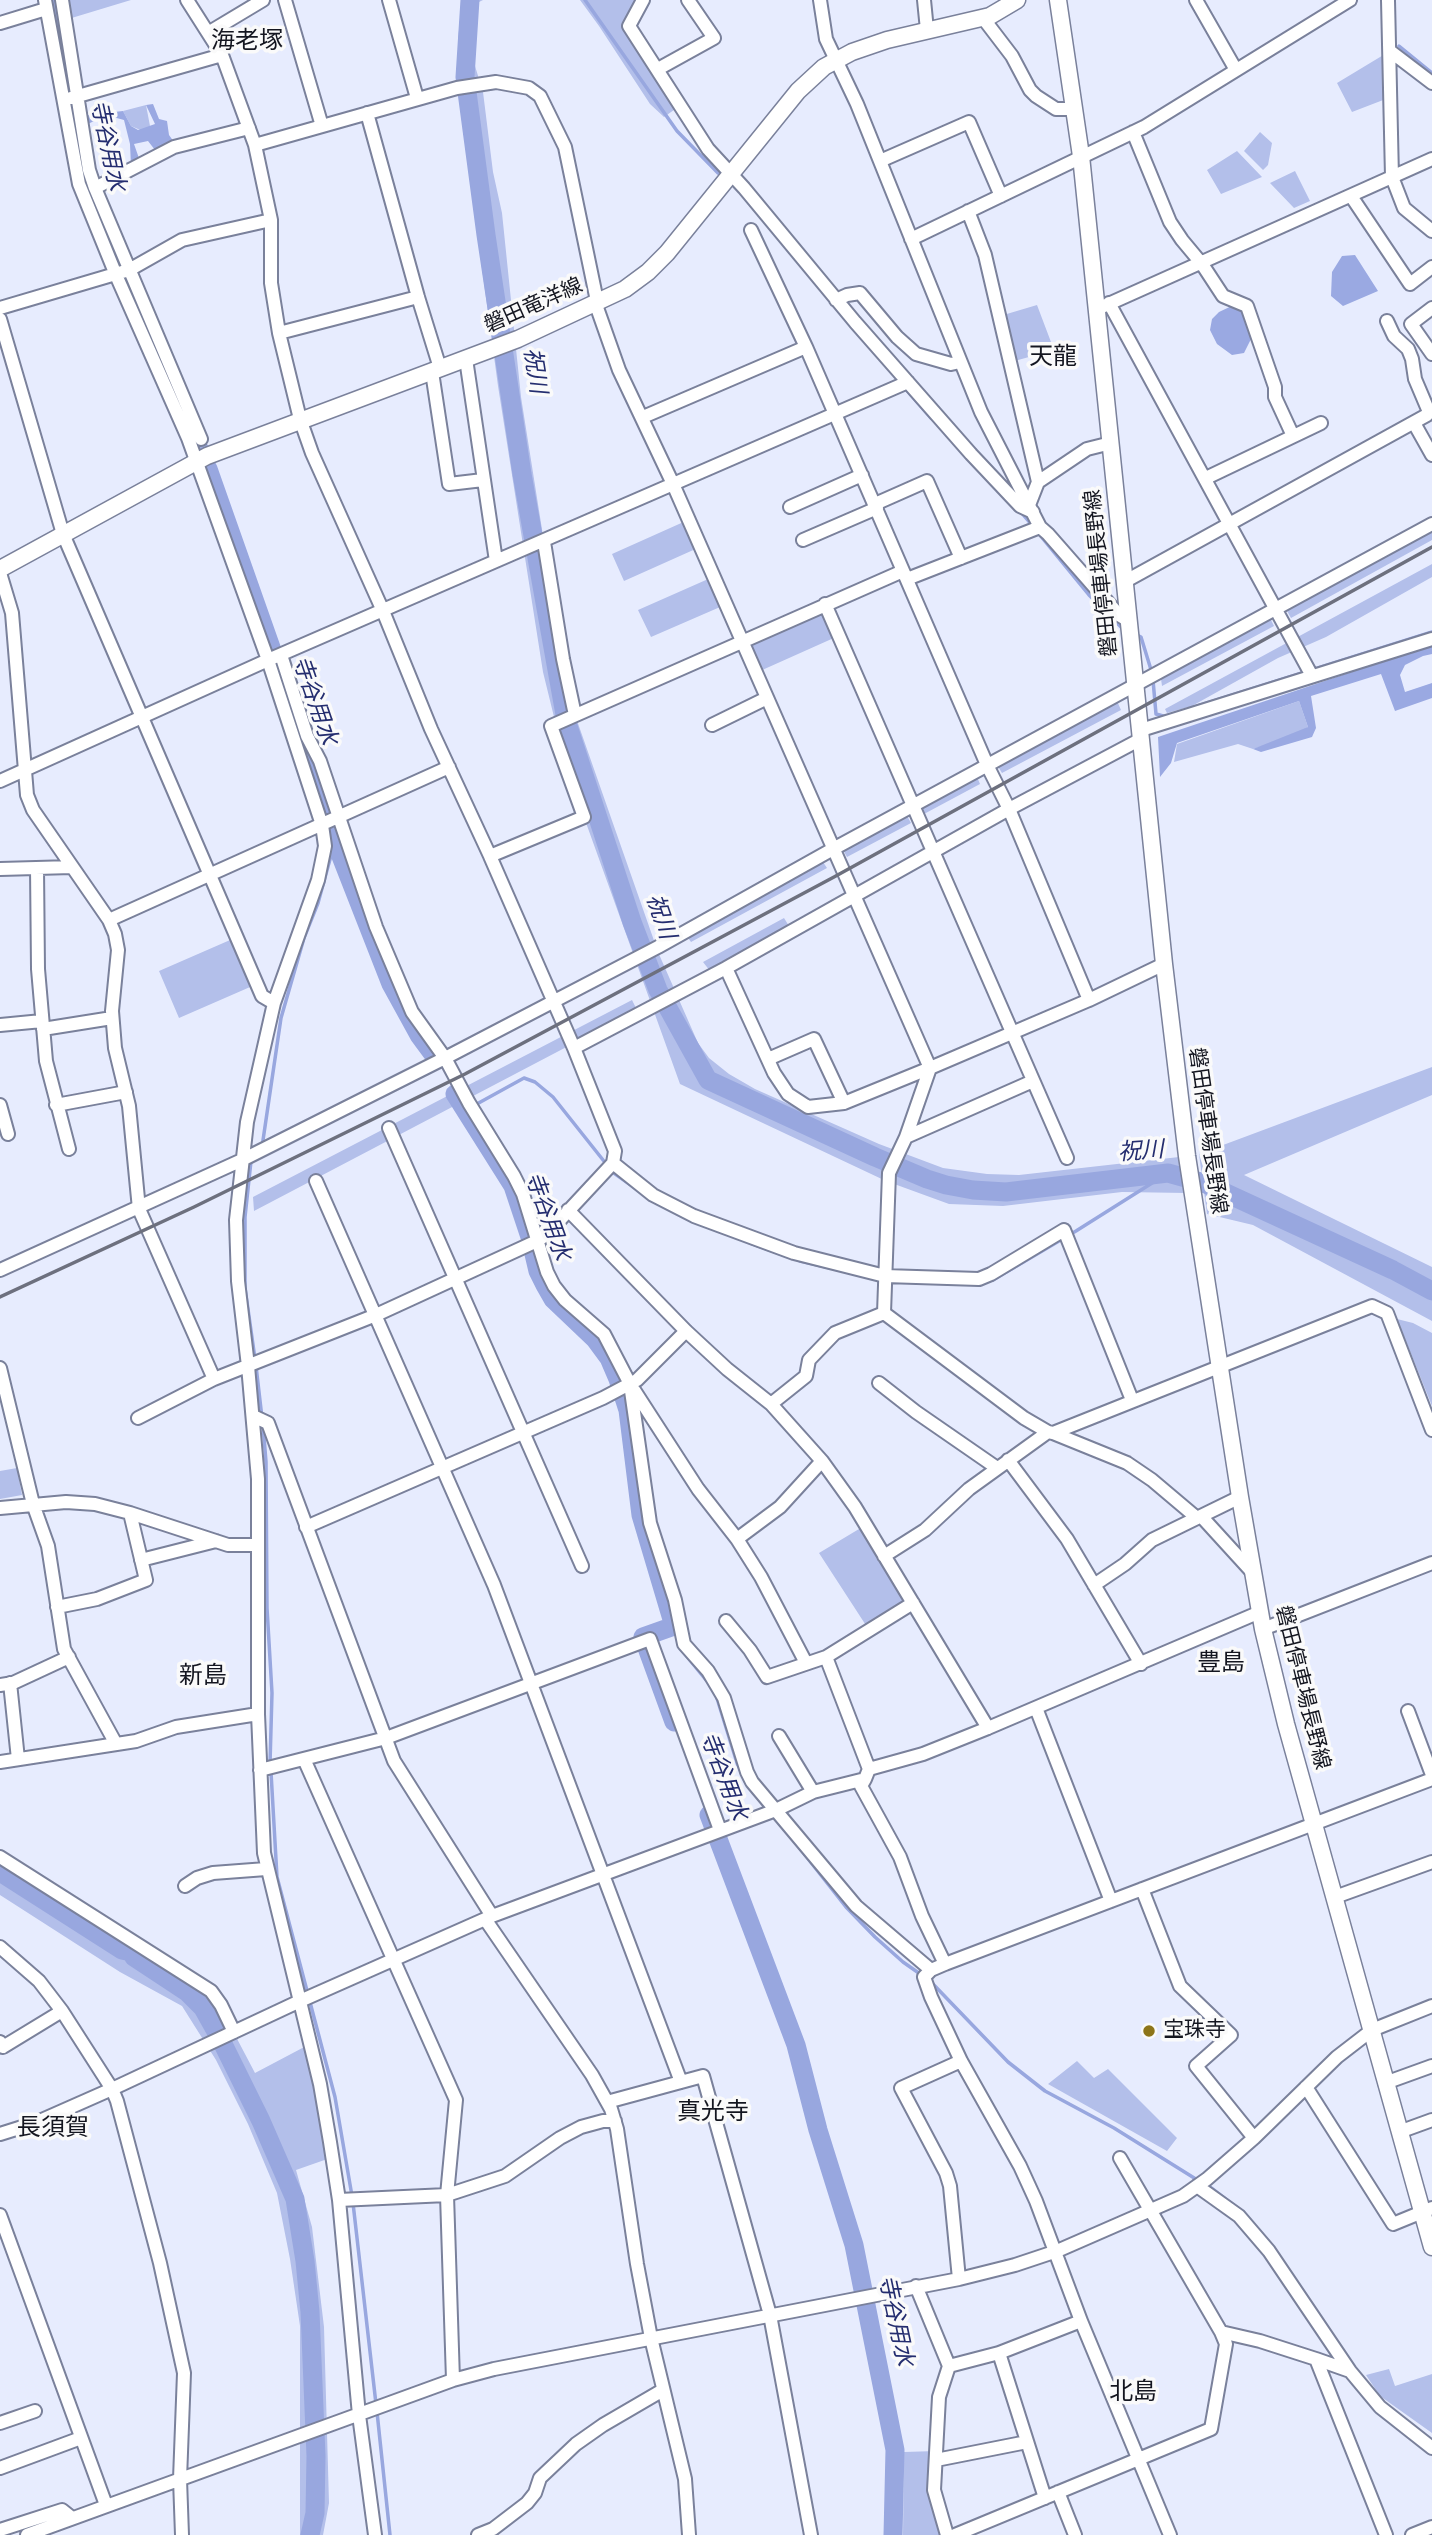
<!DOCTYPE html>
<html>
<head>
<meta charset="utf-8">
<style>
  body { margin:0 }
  canvas { display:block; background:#e7ecfe }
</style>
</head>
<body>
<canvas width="1432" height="2535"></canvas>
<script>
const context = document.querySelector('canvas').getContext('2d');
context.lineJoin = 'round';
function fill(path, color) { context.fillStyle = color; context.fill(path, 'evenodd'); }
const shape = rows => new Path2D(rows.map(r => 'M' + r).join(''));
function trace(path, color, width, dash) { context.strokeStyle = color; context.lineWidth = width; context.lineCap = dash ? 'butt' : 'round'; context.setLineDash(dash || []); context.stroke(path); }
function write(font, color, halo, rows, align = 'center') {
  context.font = font + ' "Source Sans 3","Noto Sans JP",sans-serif'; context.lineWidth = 7; context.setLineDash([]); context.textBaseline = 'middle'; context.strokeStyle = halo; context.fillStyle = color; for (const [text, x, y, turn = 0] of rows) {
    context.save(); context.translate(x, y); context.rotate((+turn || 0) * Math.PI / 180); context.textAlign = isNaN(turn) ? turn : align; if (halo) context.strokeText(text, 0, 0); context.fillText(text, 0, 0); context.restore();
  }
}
fill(shape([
  [62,0,131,0,65,20],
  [462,0,483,0,475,4,475,66,483,92,493,172,502,213,521,397,557,624,574,712,658,952,698,1043,709,1058,729,1074,755,1089,879,1144,943,1168,987,1174,1019,1175,1197,1155,1187,1193,1122,1192,1003,1206,949,1204,886,1181,680,1084,567,770,543,672,498,386,460,106,458,40],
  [580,0,639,0,622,25,681,105,664,117,650,104,599,26],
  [1390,51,1391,97,1352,112,1337,83],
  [146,105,150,126,145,132,131,126,123,111],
  [1260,132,1272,143,1268,165,1263,170,1244,151],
  [1237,151,1262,177,1221,194,1207,170],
  [1295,171,1310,201,1294,208,1270,183],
  [1037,305,1054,350,1011,362,1000,316],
  [688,520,700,547,624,581,612,554],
  [1432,530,1432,540,1291,618,1286,609],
  [1432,564,1432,577,1326,637,1278,658,1192,706,1167,713,1165,709],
  [715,576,727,604,651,637,638,610],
  [824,610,836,637,760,671,748,644],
  [1270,618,1274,626,1162,686,1161,679],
  [1117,701,1121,710,1002,773,997,765],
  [1299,701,1308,727,1294,736,1253,749,1238,744,1174,762,1177,744],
  [977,777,980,784,924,814,920,807],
  [906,814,911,823,847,857,842,848],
  [821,859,827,868,691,942,684,932],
  [784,918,789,926,710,971,703,962],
  [237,937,257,984,179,1018,159,971],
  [632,1000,637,1010,254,1211,253,1197],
  [1432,1067,1432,1095,1244,1175,1432,1267,1432,1321,1253,1225,1207,1214,1199,1154],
  [1397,1319,1413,1323,1432,1333,1432,1406],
  [17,1468,22,1495,0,1499,0,1471],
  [864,1526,913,1603,869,1630,819,1553],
  [0,1857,214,1995,255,2073,308,2045,333,2157,296,2170,312,2227,324,2327,329,2503,323,2535,300,2535,300,2326,290,2259,277,2193,248,2124,216,2060,182,2006,120,1972,0,1895],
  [1077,2061,1094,2078,1108,2069,1177,2138,1167,2151,1048,2084],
  [1389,2369,1395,2386,1432,2374,1432,2433,1380,2396,1366,2375],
  [936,2451,936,2499,947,2535,903,2535,904,2452]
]), '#b3bfea');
fill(shape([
  [153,104,159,119,167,121,169,135,174,142,162,149,155,150,148,141,134,144,141,164,131,166,130,144,124,120,113,117,98,119,88,124,88,115,123,111,131,126,138,130,155,124,146,105],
  [1355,255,1378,291,1343,306,1331,296,1332,272,1342,256],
  [1238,303,1248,310,1253,335,1244,353,1232,355,1217,344,1210,330,1212,319,1219,312],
  [1432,645,1432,654,1423,656,1405,665,1400,675,1405,692,1432,683,1432,698,1395,711,1381,674,1311,696,1316,728,1312,737,1261,752,1253,749,1308,727,1299,701,1177,743,1171,763,1160,777,1158,737]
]), '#9aa9e2');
trace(shape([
  [585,0,677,131,718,173],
  [1399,46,1432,73],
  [904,387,931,418],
  [1021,512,1032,525],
  [1039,534,1089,595,1124,630],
  [1135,634,1141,637,1152,673],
  [1153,680,1156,714,1167,717],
  [1191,708,1432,632],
  [475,1105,524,1078,535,1082,553,1097,607,1165],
  [262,1147,281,1018,304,938,318,903,335,841],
  [251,1161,245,1217,245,1288,255,1359],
  [611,1171,642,1193],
  [750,1243,789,1257],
  [800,1261,830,1268],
  [993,1280,1076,1231,1168,1173],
  [256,1366,262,1418],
  [263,1425,266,1462,267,1608,272,1693,270,1764],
  [680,1648,706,1680],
  [716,1695,737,1763,746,1783],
  [271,1772,277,1877,335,2097,352,2196],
  [798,1846,846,1907,875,1937,903,1962,923,1976],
  [932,1983,1008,2062,1045,2091,1114,2128,1199,2181],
  [1206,2184,1236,2207],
  [353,2203,376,2404],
  [377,2412,390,2535]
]), '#98a7df', 3.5);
trace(shape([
  [54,0,81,163,88,193,96,211],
  [470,0,465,77,486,235,522,474,566,720,632,922,658,990,708,1080,875,1157,927,1179,946,1185,973,1190,1006,1192,1168,1173,1204,1183,1393,1270,1432,1291],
  [114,255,147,330],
  [186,419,199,449],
  [208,469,281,676],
  [295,718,335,841,391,984,419,1035,436,1058],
  [455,1094,513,1186,530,1237,538,1271,545,1285,553,1299,595,1339,609,1358,618,1379,628,1410,641,1515,674,1626,643,1637,674,1722],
  [709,1815,796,2045,818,2130,854,2245,895,2450,893,2535],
  [0,1872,122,1950,131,1952,134,1957,187,1992,203,2008,222,2042,261,2121,295,2199,305,2261,310,2312,316,2456,315,2513,310,2535]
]), '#98a7df', 19);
const minor = shape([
  [45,0,79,184,116,275,188,438,268,660,322,825,325,846,318,880,274,1003,247,1122,236,1220,238,1281,248,1366,258,1479,258,1714,264,1853,320,2084,330,2142,339,2200,359,2415,375,2535],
  [62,0,89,170,95,188,201,439],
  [285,0,322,126],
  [389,0,417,98],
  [643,0,629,26,708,149,744,188,855,322,971,454,1020,506,1033,512],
  [820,0,826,39,857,104,981,412,1040,527,1048,534,1119,615,1129,621],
  [924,0,927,30],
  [1196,0,1236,70],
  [1388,0,1392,177,1404,208,1432,231],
  [983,18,1012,56,1030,90,1036,96,1056,109,1075,109],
  [0,23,46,9],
  [208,33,263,0],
  [1390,51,1432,83],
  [658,69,714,38,688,0],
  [71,98,222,55],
  [367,113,418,297,440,368],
  [1133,132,1170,222,1182,240,1202,264,1223,296,1247,306,1275,387,1275,397,1293,436],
  [255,145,457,88,496,82,529,88,540,96,565,147,597,301],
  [880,161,969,122,1001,196],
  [95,188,174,147,249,128],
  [1351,196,1410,284,1432,267],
  [968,211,985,255,1038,482],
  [751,230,806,347,988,767,1009,809,1141,739],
  [911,239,1144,127,1350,0],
  [836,300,847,295,860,293,897,337,916,354,951,364,960,362],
  [595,302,619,370,673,484,930,1068,906,1137,889,1173,884,1313],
  [1109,303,1312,676],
  [1104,306,1432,159],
  [0,308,129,270,182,240,271,220],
  [1432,308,1411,324,1432,354],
  [0,319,63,534,262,996,274,1003],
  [279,333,418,297],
  [466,359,496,561],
  [432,372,449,484,483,480],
  [643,417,806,347],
  [1414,423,1432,455],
  [1206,478,1321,423],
  [875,504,927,481,961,558],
  [1029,505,1038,482,1087,449,1111,443],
  [790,507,862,475],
  [803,540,877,508],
  [544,542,563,659,575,715],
  [0,573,12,613,27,795,33,810,109,920,115,934,118,950,112,1011,115,1048,129,1106,139,1209,214,1379],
  [907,579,1040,527],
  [1124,582,1427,415,1429,412,1415,379,1412,359,1408,349,1394,336,1387,321],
  [825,604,1067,1158],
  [281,655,307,736,320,761,376,927,412,1012,445,1058,469,1103,514,1176,523,1194,547,1272,554,1286,565,1300,604,1334,630,1384,650,1523,675,1600,684,1644,708,1671,724,1698,747,1772,752,1782,856,1906,931,1970],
  [712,725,767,698],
  [1141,730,1432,639],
  [0,781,268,660,908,382],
  [490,856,584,817,551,726,903,571],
  [37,868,38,969,46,1061,69,1149],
  [0,869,72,867],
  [109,920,449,767],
  [726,968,774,1073,788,1094,808,1107,844,1103,930,1068,1089,1000,1164,964],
  [0,1025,42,1021],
  [43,1029,112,1018],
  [574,1048,726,968,1009,809,1089,1000],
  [768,1059,814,1039,844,1103],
  [0,1105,8,1134],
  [56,1105,126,1092],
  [389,1128,582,1566],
  [906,1137,1033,1081],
  [613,1163,653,1195,694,1216,794,1253,885,1276,979,1279,991,1274,1064,1230,1132,1400],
  [316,1181,494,1585,681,2082],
  [568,1210,686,1331,727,1369,771,1404,822,1461,855,1507,988,1728],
  [0,1270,242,1160,445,1058,658,947,833,849,1432,524],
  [0,1368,33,1504,48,1546,64,1649,116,1744],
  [879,1383,916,1412,997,1468],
  [634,1390,698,1489,737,1539,761,1577,806,1663],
  [771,1404,806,1376,809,1360,835,1333,884,1313,1024,1418,1048,1432],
  [253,1416,268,1423,394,1761,492,1916],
  [138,1418,214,1379,376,1315,537,1241,546,1235,613,1163,615,1151,574,1048,490,856,431,729,383,611,312,453,300,419,279,333,271,283,271,220,255,145,222,55,187,0],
  [1053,1433,1127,1463,1152,1480,1197,1518,1240,1497],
  [1008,1460,1067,1539,1141,1664],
  [0,1508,66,1502,95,1504,130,1513,228,1545,258,1545],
  [1201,1516,1253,1573],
  [306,1527,603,1398,637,1380,686,1331],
  [737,1539,780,1507,822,1461],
  [884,1556,925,1530,969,1489,1048,1432,1053,1433,1372,1306,1387,1313,1432,1430],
  [141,1560,216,1541],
  [1094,1585,1125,1564,1152,1540,1197,1518],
  [57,1607,97,1599,146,1580,130,1513],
  [726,1621,750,1650,767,1677,826,1657,913,1603],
  [1263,1629,1432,1563],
  [826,1657,869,1769],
  [10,1683,18,1759],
  [0,1685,13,1683,69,1657],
  [1036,1708,1111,1901],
  [1408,1711,1432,1775],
  [779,1736,813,1792],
  [304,1759,456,2100,447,2195,453,2380],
  [0,1762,136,1741,176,1727,258,1714],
  [260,1770,386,1738,650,1639,720,1830],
  [865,1779,861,1786,900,1857,922,1916,945,1964],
  [0,1857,211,1991,221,2005,234,2032],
  [185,1886,197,1878,213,1873,266,1869],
  [1142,1889,1180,1986,1231,2035,1196,2066,1254,2138],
  [1335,1897,1432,1862],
  [485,1919,592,2075,611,2109,617,2129,637,2264,651,2338,685,2479,689,2535],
  [0,1947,39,1981,62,2011,112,2089,117,2101,160,2263,184,2373,180,2479,182,2535],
  [0,2042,3,2047,62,2011],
  [1385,2083,1432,2066],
  [1306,2087,1393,2224,1432,2208],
  [607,2102,703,2076,770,2315,811,2535],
  [1399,2132,1432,2120],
  [0,2134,35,2123,112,2089,300,2001,492,1916,776,1810,813,1792,865,1779,869,1769,923,1754,988,1728,1260,1612],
  [1197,2186,1239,2216,1269,2251,1350,2371,1380,2407,1432,2448],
  [339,2200,447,2195,505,2176,560,2138,581,2127,603,2121,615,2121],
  [0,2215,106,2505],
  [959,2279,950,2186,946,2173,901,2088,961,2061],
  [916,2286,949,2366,939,2397,934,2490,947,2535],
  [1221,2332,1260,2341,1316,2359,1386,2535],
  [999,2353,1045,2498],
  [1316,2359,1350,2371],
  [949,2366,999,2353,1081,2321],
  [0,2423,35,2411],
  [936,2460,1027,2442],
  [0,2468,81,2438],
  [1058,2492,1075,2535],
  [0,2530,62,2510,72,2518],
  [27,2535,453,2380,494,2369,959,2279,1015,2265,1057,2251,1183,2196,1207,2179,1254,2138,1337,2057,1372,2030,1432,2006],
  [478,2535,493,2529,527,2503,535,2493,540,2478,576,2444,603,2425,663,2390],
  [955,2535,1211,2429,1226,2344,1221,2332,1120,2158],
  [1170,2535,1081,2321,1036,2201,1020,2166,961,2061,931,1997,924,1977,931,1970,945,1964,1432,1779],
  [1412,2535,1432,2527]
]);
const major = shape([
  [1058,0,1081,156,1164,964,1187,1156,1240,1497,1263,1629,1286,1724,1432,2247],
  [0,569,207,456,518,339,625,289,648,272,667,253,798,91,824,67,852,52,887,40,990,16,1017,0]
]);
trace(minor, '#7a819b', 16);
trace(major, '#7a819b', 19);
trace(minor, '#fff', 12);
trace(major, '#fff', 16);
trace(shape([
  [0,1297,194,1207,465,1074,834,877,1432,547]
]), '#6d707e', 3.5);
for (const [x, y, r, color] of [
  [1149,2031,7,"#8d7519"]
]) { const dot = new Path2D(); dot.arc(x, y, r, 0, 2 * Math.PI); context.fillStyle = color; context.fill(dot); trace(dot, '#fafafa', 2.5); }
write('21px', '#141620', '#fafafa', [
  ["磐田竜洋線",534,307,-24],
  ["磐田停車場長野線",1103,573,-96],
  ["磐田停車場長野線",1206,1131,82],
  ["磐田停車場長野線",1301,1688,76]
]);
write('21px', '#141620', '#fafafa', [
  ["宝珠寺",1163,2031]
], 'left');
write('italic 23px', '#242d6f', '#fafafa', [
  ["寺谷用水",106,146,78],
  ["祝川",533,371,81],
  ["寺谷用水",313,701,71],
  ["祝川",659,917,71],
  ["祝川",1141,1153,-4],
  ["寺谷用水",546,1217,70],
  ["寺谷用水",722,1777,69],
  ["寺谷用水",894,2321,78]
]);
write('24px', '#141620', '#fafafa', [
  ["海老塚",247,43],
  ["天龍",1053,359],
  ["豊島",1221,1665],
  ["新島",203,1678],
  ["真光寺",713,2114],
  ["長須賀",53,2130],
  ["北島",1133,2394]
]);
</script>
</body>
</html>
